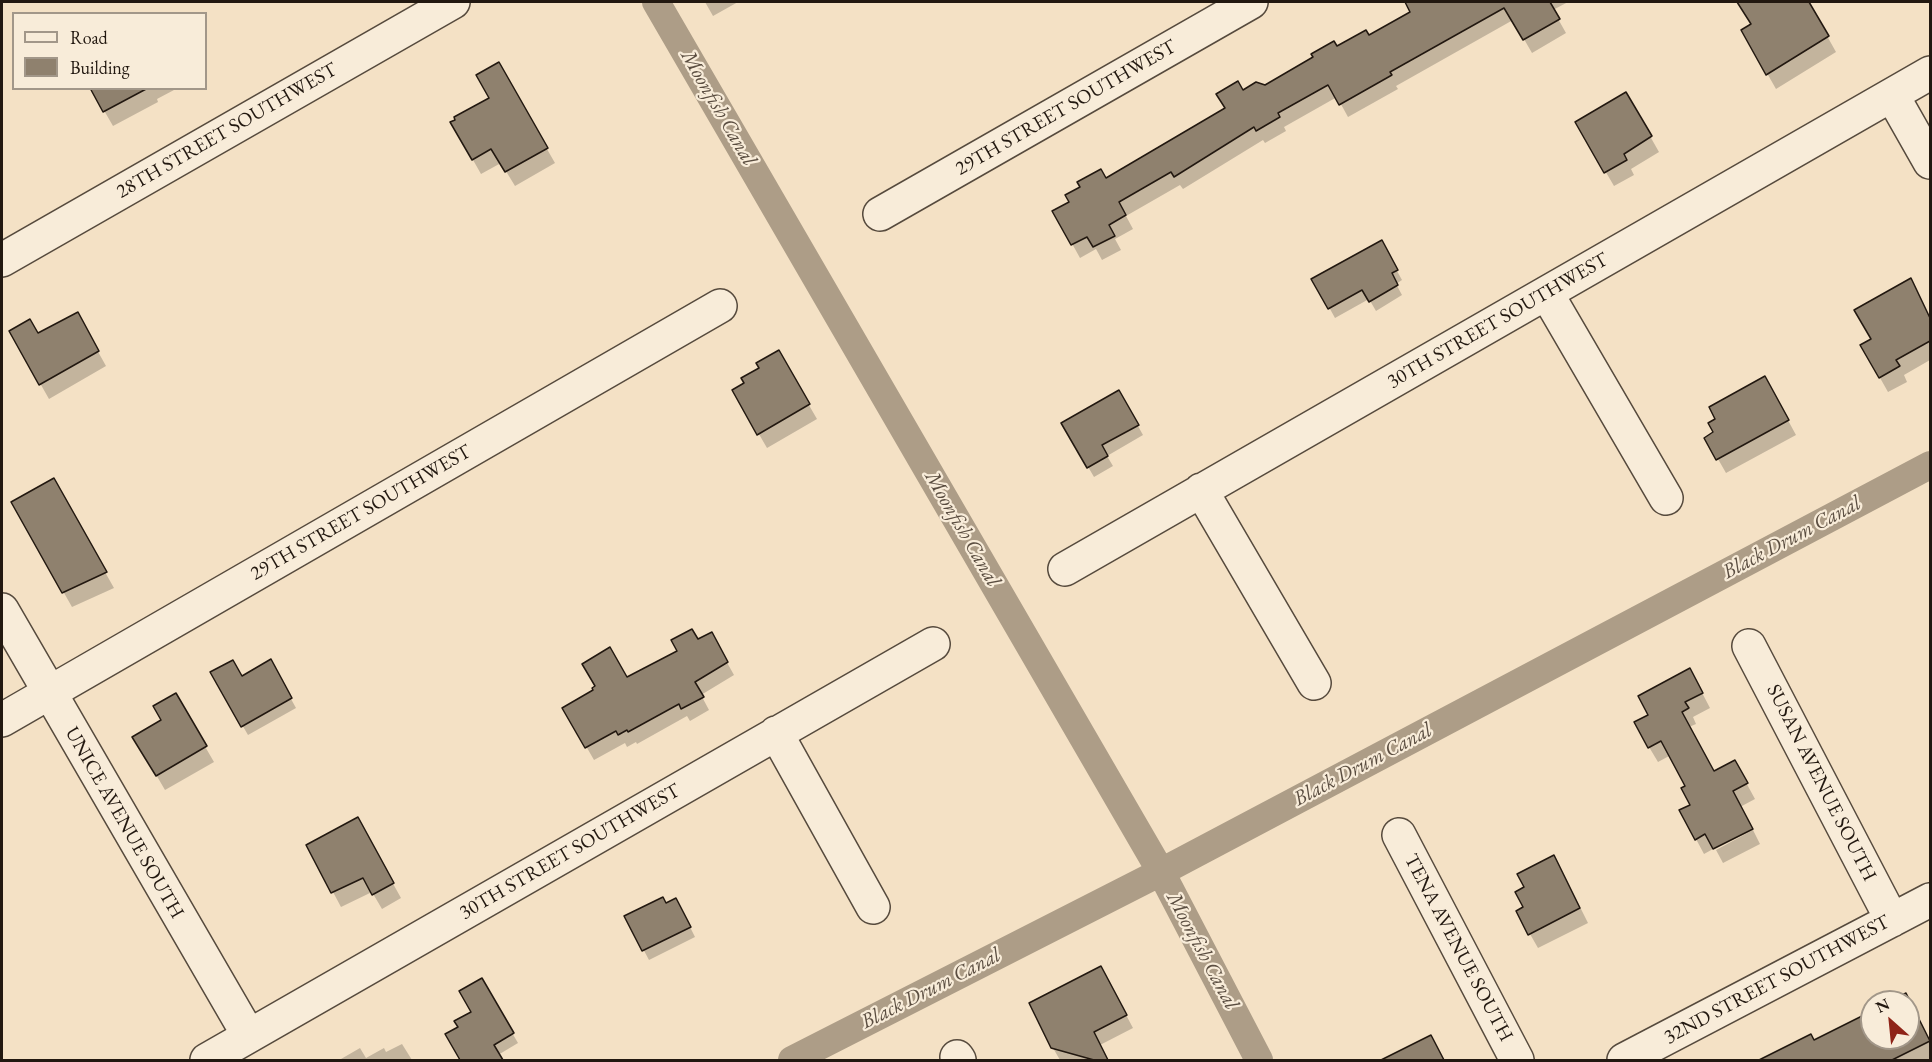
<!DOCTYPE html>
<html>
<head>
<meta charset="utf-8">
<style>
  body { margin:0 }
  #map { position:relative; width:1932px; height:1062px; overflow:hidden; background:#f4e1c5; font-family:"EB Garamond",serif }
  canvas { display:block }
  .frame { position:absolute; inset:0; border:3px solid #221810; pointer-events:none }
  .legend { position:absolute; left:12px; top:12px; width:195px; height:78px; box-sizing:border-box; background:#f8ecd9; border:2px solid #a29789; margin:0; padding:8px 10px; list-style:none; font-size:18px; color:#221810 }
  .legend li { display:flex; align-items:center; gap:12px; height:30px }
  .legend b { width:30px; border:2px solid #a29789 }
  .north { position:absolute; left:1860px; top:990px; width:60px; height:60px; box-sizing:border-box; background:#f8ecd9; border:2px solid #a29789; border-radius:50%; rotate:333deg; font-size:16px; font-weight:700; line-height:24px; text-align:center; color:#221810 }
  .north::after { content:''; display:block; margin:auto; width:21px; height:27px; background:#8f2418; clip-path:polygon(50% 0,100% 100%,50% 72%,0 100%) }
</style>
</head>
<body>
<div id="map">
<canvas width="1932" height="1062"></canvas>
<div class="frame"></div>
<ul class="legend">
<li><b style="height:8px;background:#f8ecd9"></b>Road</li>
<li><b style="height:16px;background:#8f816e"></b>Building</li>
</ul>
<div class="north">N</div>
</div>
<script>
const context = document.querySelector('canvas').getContext('2d');
context.lineJoin = 'round';
function fill(path, color) { context.fillStyle = color; context.fill(path, 'evenodd'); }
const shape = rows => new Path2D(rows.map(r => 'M' + r).join(''));
function trace(path, color, width, dash) { context.strokeStyle = color; context.lineWidth = width; context.lineCap = dash ? 'butt' : 'round'; context.setLineDash(dash || []); context.stroke(path); }
function write(font, color, halo, rows, align = 'center') {
  context.font = font + ' "EB Garamond",serif'; context.lineWidth = 4.5; context.setLineDash([]); context.textBaseline = 'middle'; context.strokeStyle = halo; context.fillStyle = color; for (const [text, x, y, turn = 0] of rows) {
    context.save(); context.translate(x, y); context.rotate((+turn || 0) * Math.PI / 180); context.textAlign = isNaN(turn) ? turn : align; if (halo) context.strokeText(text, 0, 0); context.fillText(text, 0, 0); context.restore();
  }
}
fill(shape([
  [705,2,738,2,713,16],
  [1419,2,1568,2,1553,10,1566,33,1532,53,1513,20,1396,86,1398,89,1348,117,1337,97,1284,127,1286,131,1265,143,1263,140,1183,189,1180,185,1126,216,1133,229,1115,239,1121,250,1102,260,1096,249,1080,258,1054,211,1227,109,1243,92,1265,86,1336,48,1368,37,1412,13,1409,7],
  [1739,2,1808,2,1836,52,1776,89,1743,31,1753,25],
  [498,64,555,163,515,186,501,163,481,174,452,123,491,98],
  [91,88,173,88,174,90,157,99,158,102,113,126],
  [1626,94,1659,152,1631,169,1634,175,1614,186,1577,123],
  [1381,242,1402,280,1396,284,1402,295,1376,311,1369,299,1335,318,1314,280],
  [1910,280,1930,319,1930,360,1904,375,1907,382,1888,392,1862,346,1873,340],
  [77,314,106,366,49,399,11,332,38,335],
  [778,352,817,419,767,448,734,391,746,384],
  [1765,378,1796,435,1726,473,1706,438,1715,433],
  [1119,392,1143,435,1107,456,1113,466,1094,477,1063,424],
  [53,480,114,588,72,607,13,503],
  [711,634,734,675,701,695,709,710,690,721,687,716,637,744,636,742,627,747,625,743,594,760,564,708,627,679],
  [270,661,296,708,248,735,212,673,242,678],
  [1698,685,1710,708,1693,717,1696,724,1689,727,1714,773,1743,777,1755,799,1740,807,1751,828,1704,854,1681,811,1692,805,1687,786,1671,755,1658,762,1649,747],
  [175,695,214,762,165,790,134,737,163,720],
  [357,819,401,898,382,909,372,892,341,907,333,892],
  [1753,830,1760,844,1723,863,1716,850],
  [1562,871,1588,923,1538,948,1530,934,1525,908],
  [666,905,681,909,695,937,649,960,626,917],
  [481,980,518,1043,498,1055,502,1060,462,1060,447,1035,460,1027,473,1013],
  [1108,981,1133,1028,1100,1045,1108,1060,1060,1060,1053,1048],
  [1905,995,1930,1043,1930,1059,1789,1060,1814,1043,1872,1013,1872,1038,1908,1038,1908,1002,1893,1002],
  [1430,1037,1443,1060,1384,1060],
  [402,1044,412,1060,341,1059,360,1048,366,1058,384,1048,386,1052]
]), '#0003');
trace(shape([
  [656,2,1161,872,1259,1060],
  [792,1060,1161,872,1930,465]
]), '#ad9d87', 28);
const building = shape([
  [1405,2,1550,2,1560,19,1523,40,1504,8,1390,72,1392,75,1339,105,1328,85,1278,113,1280,117,1256,131,1254,127,1174,177,1171,172,1119,202,1126,215,1109,225,1115,236,1093,247,1087,237,1071,245,1052,211,1069,202,1065,195,1080,187,1077,182,1101,169,1106,178,1225,108,1216,94,1238,81,1243,90,1256,82,1265,85,1313,57,1311,54,1334,41,1337,46,1366,30,1369,35,1410,12,1405,2],
  [1737,2,1809,2,1829,36,1766,75,1741,30,1751,24,1737,2],
  [499,62,548,148,505,172,491,149,472,160,450,122,455,120,454,117,489,98,476,75,499,62],
  [90,88,148,88,103,112,90,88],
  [1626,92,1652,136,1624,154,1627,160,1604,173,1575,122,1626,92],
  [1382,240,1398,270,1392,273,1398,285,1369,302,1362,290,1328,309,1311,279,1382,240],
  [1911,278,1930,318,1930,341,1896,360,1900,366,1879,378,1860,345,1871,339,1854,310,1911,278],
  [78,312,99,351,39,385,9,331,30,319,38,333,78,312],
  [779,350,810,404,757,435,732,390,744,383,741,378,759,368,756,363,779,350],
  [1765,376,1789,420,1716,460,1704,438,1713,432,1708,423,1715,419,1709,407,1765,376],
  [1119,390,1139,425,1102,445,1108,456,1087,468,1061,423,1119,390],
  [54,478,107,572,62,593,11,502,54,478],
  [692,629,698,639,712,632,728,662,695,682,704,697,681,709,679,704,628,732,627,730,618,735,616,731,585,748,562,708,593,690,592,688,595,686,582,664,610,647,627,677,677,651,671,640,692,629],
  [271,659,292,698,241,727,210,672,233,660,242,676,271,659],
  [1690,668,1703,693,1685,702,1689,708,1682,712,1714,771,1735,760,1748,783,1733,791,1753,829,1713,849,1705,834,1695,840,1679,810,1690,805,1681,788,1685,786,1661,741,1648,748,1634,722,1648,715,1638,696,1690,668],
  [176,693,207,746,156,776,132,737,161,720,153,706,176,693],
  [358,817,394,883,372,895,363,878,331,893,306,845,358,817],
  [1554,855,1580,908,1528,935,1516,911,1523,907,1515,892,1524,887,1517,874,1554,855],
  [663,897,666,903,676,898,691,927,642,951,624,916,663,897],
  [1101,966,1127,1015,1094,1032,1108,1060,1094,1060,1051,1048,1029,1003,1101,966],
  [482,978,514,1033,494,1045,503,1060,460,1060,445,1034,458,1027,454,1021,471,1012,459,991,482,978],
  [1906,993,1930,1041,1892,1060,1759,1060,1811,1034,1814,1040,1872,1011,1872,1038,1908,1038,1908,1002,1889,1002,1906,993],
  [1431,1035,1444,1060,1381,1060,1431,1035]
]);
fill(building, '#8f816e');
trace(building, '#221810', 1.5);
const street = shape([
  [1892,95,1930,162],
  [880,214,1251,2],
  [2,260,453,2],
  [1547,294,1666,498],
  [1201,490,1314,683],
  [1065,569,1930,73],
  [2,610,249,1036],
  [1749,646,1892,920],
  [2,720,720,306],
  [776,733,873,907],
  [1399,835,1517,1060],
  [957,1057,959,1060],
  [207,1060,933,644],
  [1624,1060,1930,900]
]);
trace(street, '#564a3d', 36);
trace(street, '#f8ecd9', 33);
write('20px', '#221810', '#f8ecd9', [
  ["29TH STREET SOUTHWEST",1066,108,-30],
  ["28TH STREET SOUTHWEST",227,131,-30],
  ["30TH STREET SOUTHWEST",1498,321,-30],
  ["29TH STREET SOUTHWEST",361,513,-30],
  ["SUSAN AVENUE SOUTH",1821,783,63],
  ["UNICE AVENUE SOUTH",124,823,60],
  ["30TH STREET SOUTHWEST",570,852,-30],
  ["TENA AVENUE SOUTH",1458,948,62],
  ["32ND STREET SOUTHWEST",1777,980,-28]
]);
write('italic 21px', '#5a4d40', '#f8ecd9', [
  ["Moonfish Canal",718,108,60],
  ["Moonfish Canal",962,529,60],
  ["Black Drum Canal",1792,538,-28],
  ["Black Drum Canal",1363,765,-28],
  ["Moonfish Canal",1202,951,62],
  ["Black Drum Canal",931,989,-27]
]);
</script>
</body>
</html>
